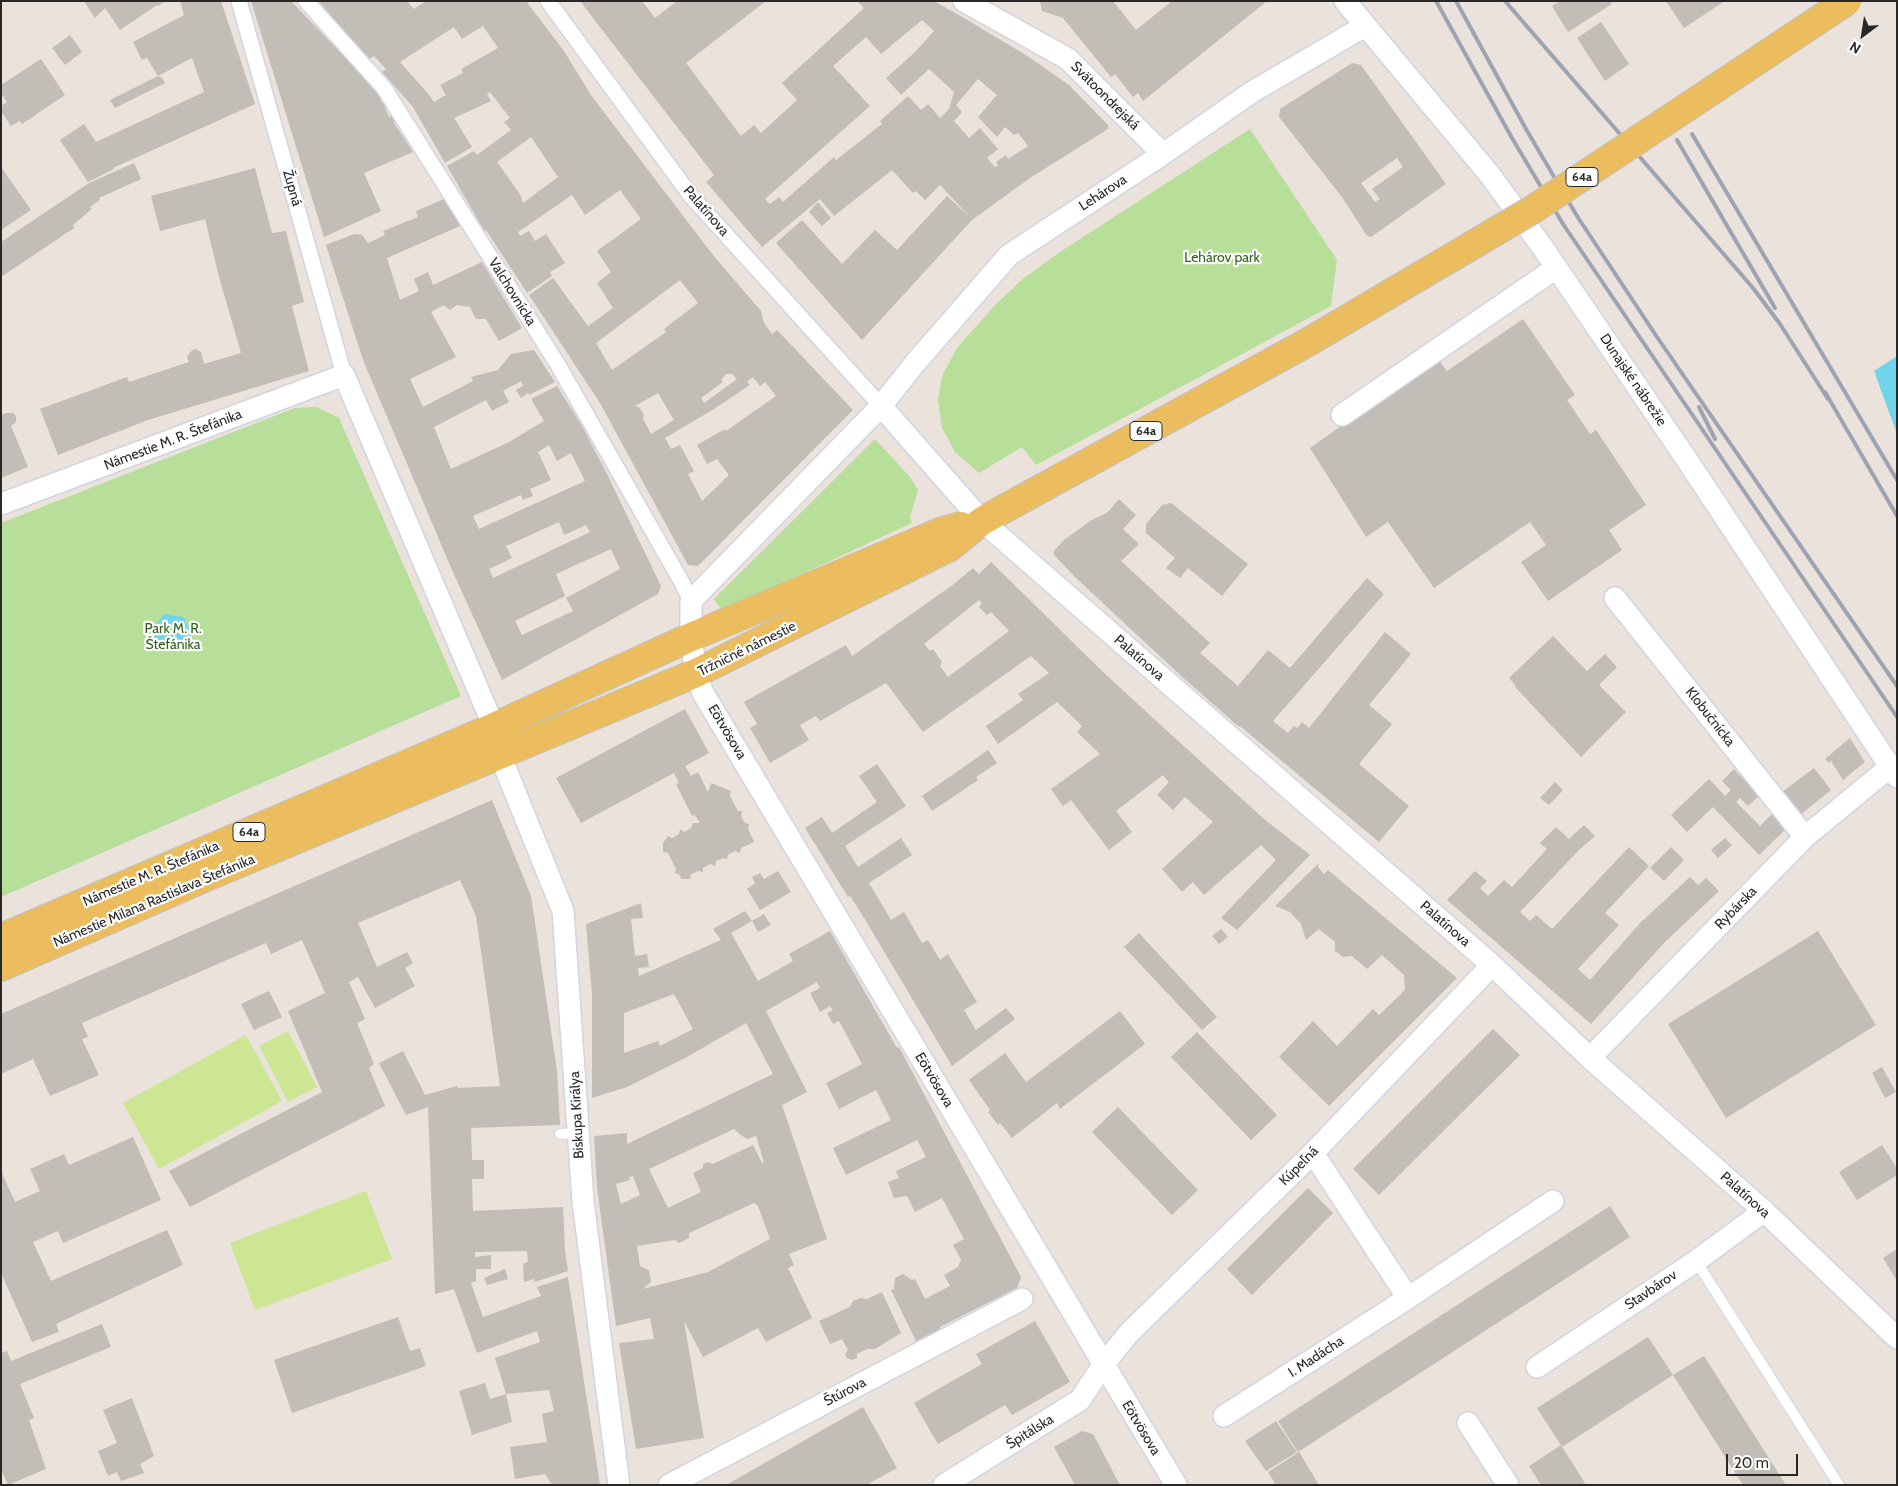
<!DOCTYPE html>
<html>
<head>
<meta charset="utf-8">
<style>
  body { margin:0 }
  #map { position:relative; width:1898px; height:1486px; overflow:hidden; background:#eae2db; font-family:Cabin,sans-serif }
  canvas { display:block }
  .frame { position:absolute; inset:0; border:2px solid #282828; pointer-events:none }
  .north { position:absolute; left:1838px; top:10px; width:50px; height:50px; -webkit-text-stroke:4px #fff; paint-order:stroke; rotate:211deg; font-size:14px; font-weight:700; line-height:20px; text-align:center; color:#282828 }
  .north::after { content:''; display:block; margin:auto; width:18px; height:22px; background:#282828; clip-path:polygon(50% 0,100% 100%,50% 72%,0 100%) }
  .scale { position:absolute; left:1726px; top:1454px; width:72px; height:22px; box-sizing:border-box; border:2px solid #282828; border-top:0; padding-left:6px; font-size:15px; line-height:18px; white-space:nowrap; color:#282828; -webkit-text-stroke:4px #fff; paint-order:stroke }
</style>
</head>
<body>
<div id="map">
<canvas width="1898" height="1486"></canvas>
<div class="frame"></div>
<div class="north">N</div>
<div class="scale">20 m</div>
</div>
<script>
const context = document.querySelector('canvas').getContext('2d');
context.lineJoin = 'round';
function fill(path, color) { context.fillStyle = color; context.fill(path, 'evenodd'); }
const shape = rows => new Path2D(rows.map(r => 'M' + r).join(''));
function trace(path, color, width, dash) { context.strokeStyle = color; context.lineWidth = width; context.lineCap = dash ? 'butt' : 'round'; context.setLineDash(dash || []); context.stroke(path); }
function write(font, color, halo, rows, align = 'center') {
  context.font = font + ' Cabin,sans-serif'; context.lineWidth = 4.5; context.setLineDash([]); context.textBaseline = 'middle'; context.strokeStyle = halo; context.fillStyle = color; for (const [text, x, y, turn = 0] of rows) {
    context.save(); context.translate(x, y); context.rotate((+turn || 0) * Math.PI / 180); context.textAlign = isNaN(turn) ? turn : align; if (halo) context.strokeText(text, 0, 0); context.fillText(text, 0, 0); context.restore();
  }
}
fill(shape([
  [1250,129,1337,260,1331,306,1036,465,1022,447,979,473,955,452,942,428,938,401,942,376,957,348,996,304,1024,278,1060,252],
  [317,407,339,418,461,696,1,897,1,523,295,408],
  [875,439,910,477,918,490,910,517,912,523,722,611,714,599]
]), '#b7df99');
fill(shape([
  [288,1031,317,1087,288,1102,259,1046],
  [246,1035,282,1101,159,1169,123,1103],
  [366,1191,392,1259,255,1310,230,1243]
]), '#cce694');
fill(shape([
  [1897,356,1897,434,1874,371],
  [164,614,184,617,192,636,180,652,159,650,152,630]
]), '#71d5e9');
fill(shape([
  [84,1,166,1,158,6,157,5,120,30,105,8,95,18],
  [180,1,221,1,255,104,113,168,114,169,88,182,60,140,84,124,96,142,204,92,192,58,158,76,147,58,142,60,133,42,184,15],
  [251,1,291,1,384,98,380,100,387,107,385,108,389,117,392,115,397,121,394,123,413,152,364,173,381,211,324,237],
  [319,1,407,1,414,9,426,1,526,1,564,51,591,95,619,132,713,255,761,311,764,323,772,334,777,330,853,410,698,566,688,565,600,403,529,295,553,278,588,326,613,308,597,283,611,272,597,251,641,219,620,190,585,215,572,195,518,232,520,236,529,231,535,241,546,234,565,263,550,272,552,276,527,293,486,230,485,232,447,166,474,151,477,155,511,130,504,122,510,118,490,92,487,94,491,101,454,118,472,147,445,163,413,107,382,72,386,69,374,56,369,59,364,56],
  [483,26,498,48,461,69,463,73,440,85,446,95,434,102,430,96,400,62,454,27,462,39],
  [531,137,558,177,523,203,520,194,497,162],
  [680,280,698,303,664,329,666,332,612,370,596,343],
  [726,374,732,374,737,379,704,403,701,398,723,382,721,380],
  [753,377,760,386,765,382,776,396,726,431,725,429,697,445,707,464,717,459,729,475,702,501,688,474,694,471,680,445,671,449,665,438,714,409,750,385,747,382],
  [658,393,674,420,651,434,643,419,644,415,640,408,635,406],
  [580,1,642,1,655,18,677,1,766,1,686,63,741,136,754,125,761,133,797,100,782,83,864,8,857,1,934,1,969,21,1029,57,1069,85,1108,125,1108,129,1030,178,972,220,862,340,776,243,802,220,842,264,875,230,897,250,947,196,970,217,940,185,925,200,916,191,913,193,892,170,834,216,820,199,762,247,706,182,714,175],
  [922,20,934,31,915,52,886,78,901,95,929,69,954,92,949,109,940,118,928,104,921,110,908,96,880,121,882,124,836,160,834,157,783,202,779,197,770,204,765,199,870,106,833,66,866,37,881,54],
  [978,79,997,95,978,117,997,137,1005,127,1014,135,1018,133,1028,146,1008,159,1006,155,996,162,998,166,995,167,987,158,998,149,980,128,969,138,954,121,962,112,956,105],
  [1040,1,1113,1,1136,30,1172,1,1267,1,1143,101,1138,93,1133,97,1115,74,1111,77,1063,18,1042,11],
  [1560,1,1610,1,1612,4,1568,32,1552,6],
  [1666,1,1725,1,1684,28],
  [1601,22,1629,64,1605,81,1577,38],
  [70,35,82,52,65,65,52,48],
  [41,59,65,95,22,124,20,121,11,126,1,111,1,106,7,102,1,93,1,85],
  [1352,63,1361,65,1446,184,1371,237,1367,236,1342,197,1279,117,1280,109],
  [1397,158,1403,167,1372,189,1380,199,1375,202,1361,183],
  [158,76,162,78,165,83,115,108,110,100],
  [134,163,141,179,99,198,100,200,90,207,92,209,73,225,74,228,1,277,1,242,89,183],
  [1,167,31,210,1,230],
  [255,168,272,233,286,231,304,302,292,306,309,371,148,420,58,455,40,409,127,377,129,382,189,362,187,357,190,352,195,349,201,352,204,364,241,353,219,277,205,219,160,231,151,196],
  [444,199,460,226,387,258,400,300,419,291,414,279,428,272,433,285,482,262,522,328,499,341,486,319,476,319,470,307,457,305,450,310,444,305,431,312,456,357,410,379,423,407,473,381,471,377,498,370,511,354,534,350,555,382,529,395,528,393,521,398,516,390,523,386,521,381,503,391,509,402,492,411,486,400,434,427,451,469,509,442,544,421,531,399,557,386,582,426,606,472,661,586,658,594,502,680,452,570,363,360,326,245,354,234,362,235,368,243,385,235,383,231,418,217,416,211],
  [549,445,557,461,571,453,585,481,479,529,473,516,521,495,523,500,533,496,530,489,551,480,538,452],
  [559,522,564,535,586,525,590,532,493,578,489,569,512,558,506,546],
  [611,549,620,569,566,598,573,611,522,635,515,621,565,596,556,574],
  [818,202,831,218,822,226,809,212],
  [1523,319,1575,395,1567,400,1590,434,1596,430,1646,505,1609,530,1622,550,1548,601,1521,562,1546,545,1530,522,1434,588,1388,522,1366,537,1310,448,1437,358,1447,371],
  [6,413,13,413,16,416,16,422,11,426,28,467,1,478,1,415],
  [1119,499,1136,515,1123,529,1139,544,1121,561,1210,643,1200,653,1238,686,1268,650,1290,668,1367,578,1384,594,1273,721,1288,733,1294,726,1297,728,1302,722,1309,728,1385,632,1411,654,1369,705,1392,724,1359,764,1409,806,1379,842,1241,727,1238,726,1180,675,1076,578,1055,556,1053,552,1065,539,1092,520,1107,513],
  [1171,503,1248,564,1222,596,1188,568,1180,578,1166,568,1175,558,1146,533,1146,524,1162,505],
  [991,562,1102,671,1165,729,1264,819,1310,855,1237,930,1221,918,1276,860,1261,845,1204,895,1193,882,1182,892,1162,869,1213,822,1185,797,1173,810,1157,795,1169,782,1163,775,1116,811,1132,832,1109,850,1071,800,1063,806,1051,789,1100,754,1077,732,1082,726,1057,702,998,744,986,726,1023,700,1018,694,1049,673,1031,656,923,732,886,683,820,721,816,716,800,725,809,740,770,763,750,728,757,724,744,702,846,645,852,656,954,584,973,568,979,574],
  [979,600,982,603,979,607,987,615,991,612,1009,631,948,677,940,666,942,662,933,649,930,651,924,644],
  [1553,636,1587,671,1605,654,1617,667,1599,685,1626,712,1581,757,1515,687,1516,686,1509,678],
  [685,709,709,753,685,766,691,776,698,772,708,792,711,783,731,791,730,796,738,811,742,811,741,817,745,823,749,824,748,829,754,842,741,848,740,853,735,851,728,855,727,859,723,858,716,861,715,866,710,864,703,868,703,872,698,871,691,874,690,879,681,879,680,875,675,873,676,869,668,853,663,852,663,843,668,836,672,838,679,834,680,829,684,832,691,828,693,823,700,823,695,815,692,816,676,784,679,783,674,773,581,823,556,778],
  [1850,738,1865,762,1843,780,1831,761,1829,763,1825,759],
  [988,750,997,763,976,777,978,780,932,811,922,796],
  [877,764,906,806,845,846,858,867,901,838,912,855,869,883,891,920,904,912,922,943,928,940,940,960,948,954,977,1002,964,1010,976,1030,1006,1008,1015,1019,952,1066,866,921,850,896,848,897,805,828,822,817,832,833,877,802,859,776],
  [1814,768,1831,790,1800,815,1782,792],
  [1734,769,1759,796,1748,806,1740,798,1736,802,1760,826,1773,813,1787,828,1759,855,1713,807,1687,832,1671,815,1709,779,1725,796,1731,790,1722,781],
  [1555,782,1563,790,1549,805,1540,798],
  [492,800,531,896,557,1071,560,1125,471,1128,472,1160,484,1160,484,1179,472,1179,473,1211,563,1207,565,1251,568,1271,535,1282,534,1279,524,1282,523,1264,528,1262,527,1251,475,1252,475,1257,491,1255,491,1269,476,1269,476,1281,471,1283,483,1317,541,1296,537,1287,568,1277,600,1485,552,1485,545,1474,515,1479,510,1447,547,1442,542,1414,554,1411,549,1390,506,1394,512,1422,472,1435,459,1391,485,1383,490,1399,506,1394,495,1358,540,1342,537,1331,477,1353,454,1289,435,1294,428,1107,406,1115,379,1063,403,1051,425,1095,457,1086,458,1088,500,1086,476,916,460,880,358,923,377,967,407,952,413,963,405,968,415,986,375,1008,358,977,349,982,365,1019,357,1023,374,1064,369,1068,385,1106,190,1207,169,1171,322,1092,288,1011,325,993,302,940,271,954,266,943,82,1023,88,1037,82,1039,99,1075,50,1096,33,1059,1,1074,1,1014],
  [1584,825,1595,836,1579,850,1520,912,1530,921,1536,915,1552,929,1629,847,1649,866,1605,913,1619,925,1578,969,1590,980,1640,923,1690,877,1698,885,1706,878,1719,891,1663,944,1591,1024,1447,900,1475,871,1487,881,1480,888,1488,896,1504,880,1512,887,1547,849,1540,843,1556,827,1569,839],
  [1725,838,1732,845,1718,858,1711,850],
  [1671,847,1684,860,1664,881,1650,868],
  [1319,863,1318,867,1324,874,1328,870,1457,978,1329,1106,1279,1057,1313,1021,1337,1046,1373,1009,1379,1015,1405,990,1404,975,1382,955,1367,969,1352,956,1343,957,1335,951,1335,942,1319,929,1306,940,1301,924,1290,912,1275,906],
  [778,871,791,892,760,910,747,889,755,883,752,877,760,873,764,879],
  [641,903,643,918,631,919,635,956,647,954,649,967,638,968,639,976,721,940,713,929,745,911,752,921,764,914,771,925,758,932,752,921,731,933,758,981,793,961,789,954,830,931,897,1048,899,1047,1021,1277,1017,1288,940,1327,940,1329,916,1341,891,1290,894,1289,895,1278,903,1274,912,1280,915,1279,925,1299,950,1286,944,1275,958,1267,961,1260,953,1245,964,1239,942,1198,915,1212,907,1196,894,1198,888,1182,899,1178,896,1171,926,1157,917,1140,846,1175,833,1148,891,1120,876,1090,839,1109,826,1083,862,1064,839,1021,833,1024,827,1013,833,1010,830,1006,820,1012,810,993,820,988,817,982,766,1011,807,1092,782,1105,827,1239,789,1254,794,1265,788,1268,812,1318,766,1342,758,1328,703,1357,684,1321,704,1438,636,1449,619,1343,654,1339,650,1318,616,1326,597,1188,594,1136,627,1133,627,1144,773,1074,746,1023,685,1058,627,1087,592,1098,592,994,586,924],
  [674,994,693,1029,660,1046,658,1041,624,1053,624,1013],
  [734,1129,742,1136,748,1139,756,1136,764,1162,762,1163,753,1145,713,1164,709,1162,703,1164,703,1168,693,1173,701,1192,668,1208,649,1169],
  [633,1176,640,1195,621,1204,616,1184,630,1180,629,1177],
  [754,1203,758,1206,770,1239,708,1272,643,1289,651,1282,649,1270,640,1266,637,1246,675,1240,679,1243,689,1238,689,1233],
  [1221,929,1228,937,1219,944,1212,936],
  [1818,931,1876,1025,1726,1118,1668,1024],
  [1139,933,1217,1017,1202,1030,1124,947],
  [269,991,282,1017,254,1030,241,1004],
  [1120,1011,1145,1044,1060,1109,1057,1103,1012,1138,1000,1123,998,1125,988,1112,990,1110,969,1080,1005,1053,1026,1082],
  [1493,1029,1520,1055,1379,1195,1353,1169],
  [1197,1032,1277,1115,1251,1140,1171,1057],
  [1882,1067,1896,1092,1885,1098,1872,1073],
  [1118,1107,1198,1190,1172,1215,1092,1132],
  [133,1137,161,1200,63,1243,58,1231,33,1242,51,1281,167,1230,183,1265,56,1324,59,1332,32,1342,1,1273,1,1171,15,1202,40,1191,30,1169,64,1154,69,1165],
  [1882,1145,1897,1168,1897,1175,1857,1200,1839,1172],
  [1308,1188,1333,1213,1252,1295,1227,1269],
  [1610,1206,1630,1237,1298,1452,1278,1421],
  [1897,1249,1897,1281,1883,1258],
  [505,1269,508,1279,487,1285,484,1278],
  [882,1292,901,1333,875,1349,867,1349,857,1354,857,1358,852,1360,847,1358,845,1354,848,1350,842,1339,830,1344,819,1321,850,1307,853,1301,860,1298,867,1299],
  [398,1317,410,1351,420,1348,426,1366,292,1413,274,1360],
  [1035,1321,1070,1382,1012,1415,1005,1405,938,1444,914,1403,982,1364,976,1354],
  [102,1324,111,1347,20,1384,34,1418,29,1420,46,1469,8,1485,1,1469,1,1353,7,1351,11,1361],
  [1648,1337,1673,1375,1562,1447,1537,1408],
  [1704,1356,1723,1386,1786,1485,1743,1485,1673,1375],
  [132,1398,154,1456,140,1464,144,1473,121,1481,117,1472,108,1476,98,1451,117,1443,103,1410],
  [863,1407,897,1468,866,1485,726,1485],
  [1276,1421,1297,1452,1266,1471,1245,1441],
  [1082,1431,1093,1434,1120,1485,1075,1485,1054,1447],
  [1561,1445,1586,1485,1541,1485,1529,1466],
  [1299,1452,1319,1485,1276,1485,1268,1472]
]), '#c2bdb6');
const service = shape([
  [560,1134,579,1133],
  [1696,1261,1839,1485]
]);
const pedestrian = shape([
  [239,1,344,375],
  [306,1,384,88,558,365,680,579,691,601],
  [548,1,691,196,881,406]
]);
const minor = shape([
  [964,1,1068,59,1163,154],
  [1345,1,1490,175,1543,248,1685,457,1897,777],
  [881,406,982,521,1492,965,1590,1058,1764,1211,1897,1338],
  [1342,415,1556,268],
  [1,504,344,375,494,727],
  [1615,598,1805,837],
  [500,755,563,911,583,1201,619,1485],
  [1590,1058,1805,837,1890,767],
  [1313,1153,1408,1298],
  [1537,1367,1696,1261,1764,1211],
  [1224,1416,1408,1298,1553,1201],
  [1468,1423,1508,1485],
  [669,1485,1022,1299],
  [944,1485,1080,1400,1103,1365,1129,1333,1313,1153,1492,965],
  [1176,1485,703,693,696,673,691,637,691,601,881,406,916,362,1009,255,1163,154,1252,92,1365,26]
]);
const primary = shape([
  [1,938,494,727,691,637,940,532,961,526],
  [1,967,204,878,696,673,950,547,982,521,1310,341]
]);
trace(service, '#d0d5e1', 12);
trace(pedestrian, '#d0d5e1', 18);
trace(minor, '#d0d5e1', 24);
trace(primary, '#c3c3c3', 30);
trace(service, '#fff', 10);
trace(pedestrian, '#fff', 15);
trace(minor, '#fff', 21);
trace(primary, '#ebbd5f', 28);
trace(shape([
  [1436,1,1512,138,1563,224,1897,717],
  [1456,1,1526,129,1577,216,1657,337,1897,686],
  [1505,1,1753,288,1780,324,1828,399],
  [1692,134,1897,480],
  [1677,140,1775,308],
  [1825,392,1897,516],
  [1699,407,1715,439]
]), '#9ea3b2', 4);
const primaryBridge = shape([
  [1310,341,1532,210,1847,1]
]);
trace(primaryBridge, '#c3c3c3', 30, []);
trace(primaryBridge, '#ebbd5f', 28);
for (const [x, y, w] of [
  [1582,177,32],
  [1146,431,32],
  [249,832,32]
]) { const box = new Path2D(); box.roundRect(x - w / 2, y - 9.5, w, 19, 4); context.fillStyle = '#fff'; context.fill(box); trace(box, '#282828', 1); }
write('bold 12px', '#282828', null, [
  ["64a",1582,177],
  ["64a",1146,431],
  ["64a",249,832]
]);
write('14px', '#282828', '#fff', [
  ["Svätoondrejská",1105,96,45],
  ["Župná",292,188,74],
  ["Lehárova",1103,193,-33],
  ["Palatínova",706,211,49],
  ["Valchovnícka",512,292,58],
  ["Dunajské nábrežie",1633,380,56],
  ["Námestie M. R. Štefánika",173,440,-21],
  ["Tržničné námestie",747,649,-26],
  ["Palatínova",1139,658,41],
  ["Klobučnícka",1710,717,52],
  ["Eötvösova",727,732,59],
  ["Námestie M. R. Štefánika",151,874,-23],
  ["Námestie Milana Rastislava Štefánika",154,901,-23],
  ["Rybárska",1736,908,-46],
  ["Palatínova",1445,924,41],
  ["Eötvösova",934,1080,59],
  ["Biskupa Királya",577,1115,-93],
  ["Kúpeľná",1299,1166,-45],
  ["Palatínova",1745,1195,42],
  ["Stavbárov",1651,1290,-34],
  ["I. Madácha",1316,1357,-33],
  ["Štúrova",845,1392,-28],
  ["Eötvösova",1141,1428,59],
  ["Špitálska",1030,1432,-32]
]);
write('14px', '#31621c', '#fff', [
  ["Lehárov park",1222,258],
  ["Park M. R.",173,629],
  ["Štefánika",173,645]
]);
</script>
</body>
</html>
